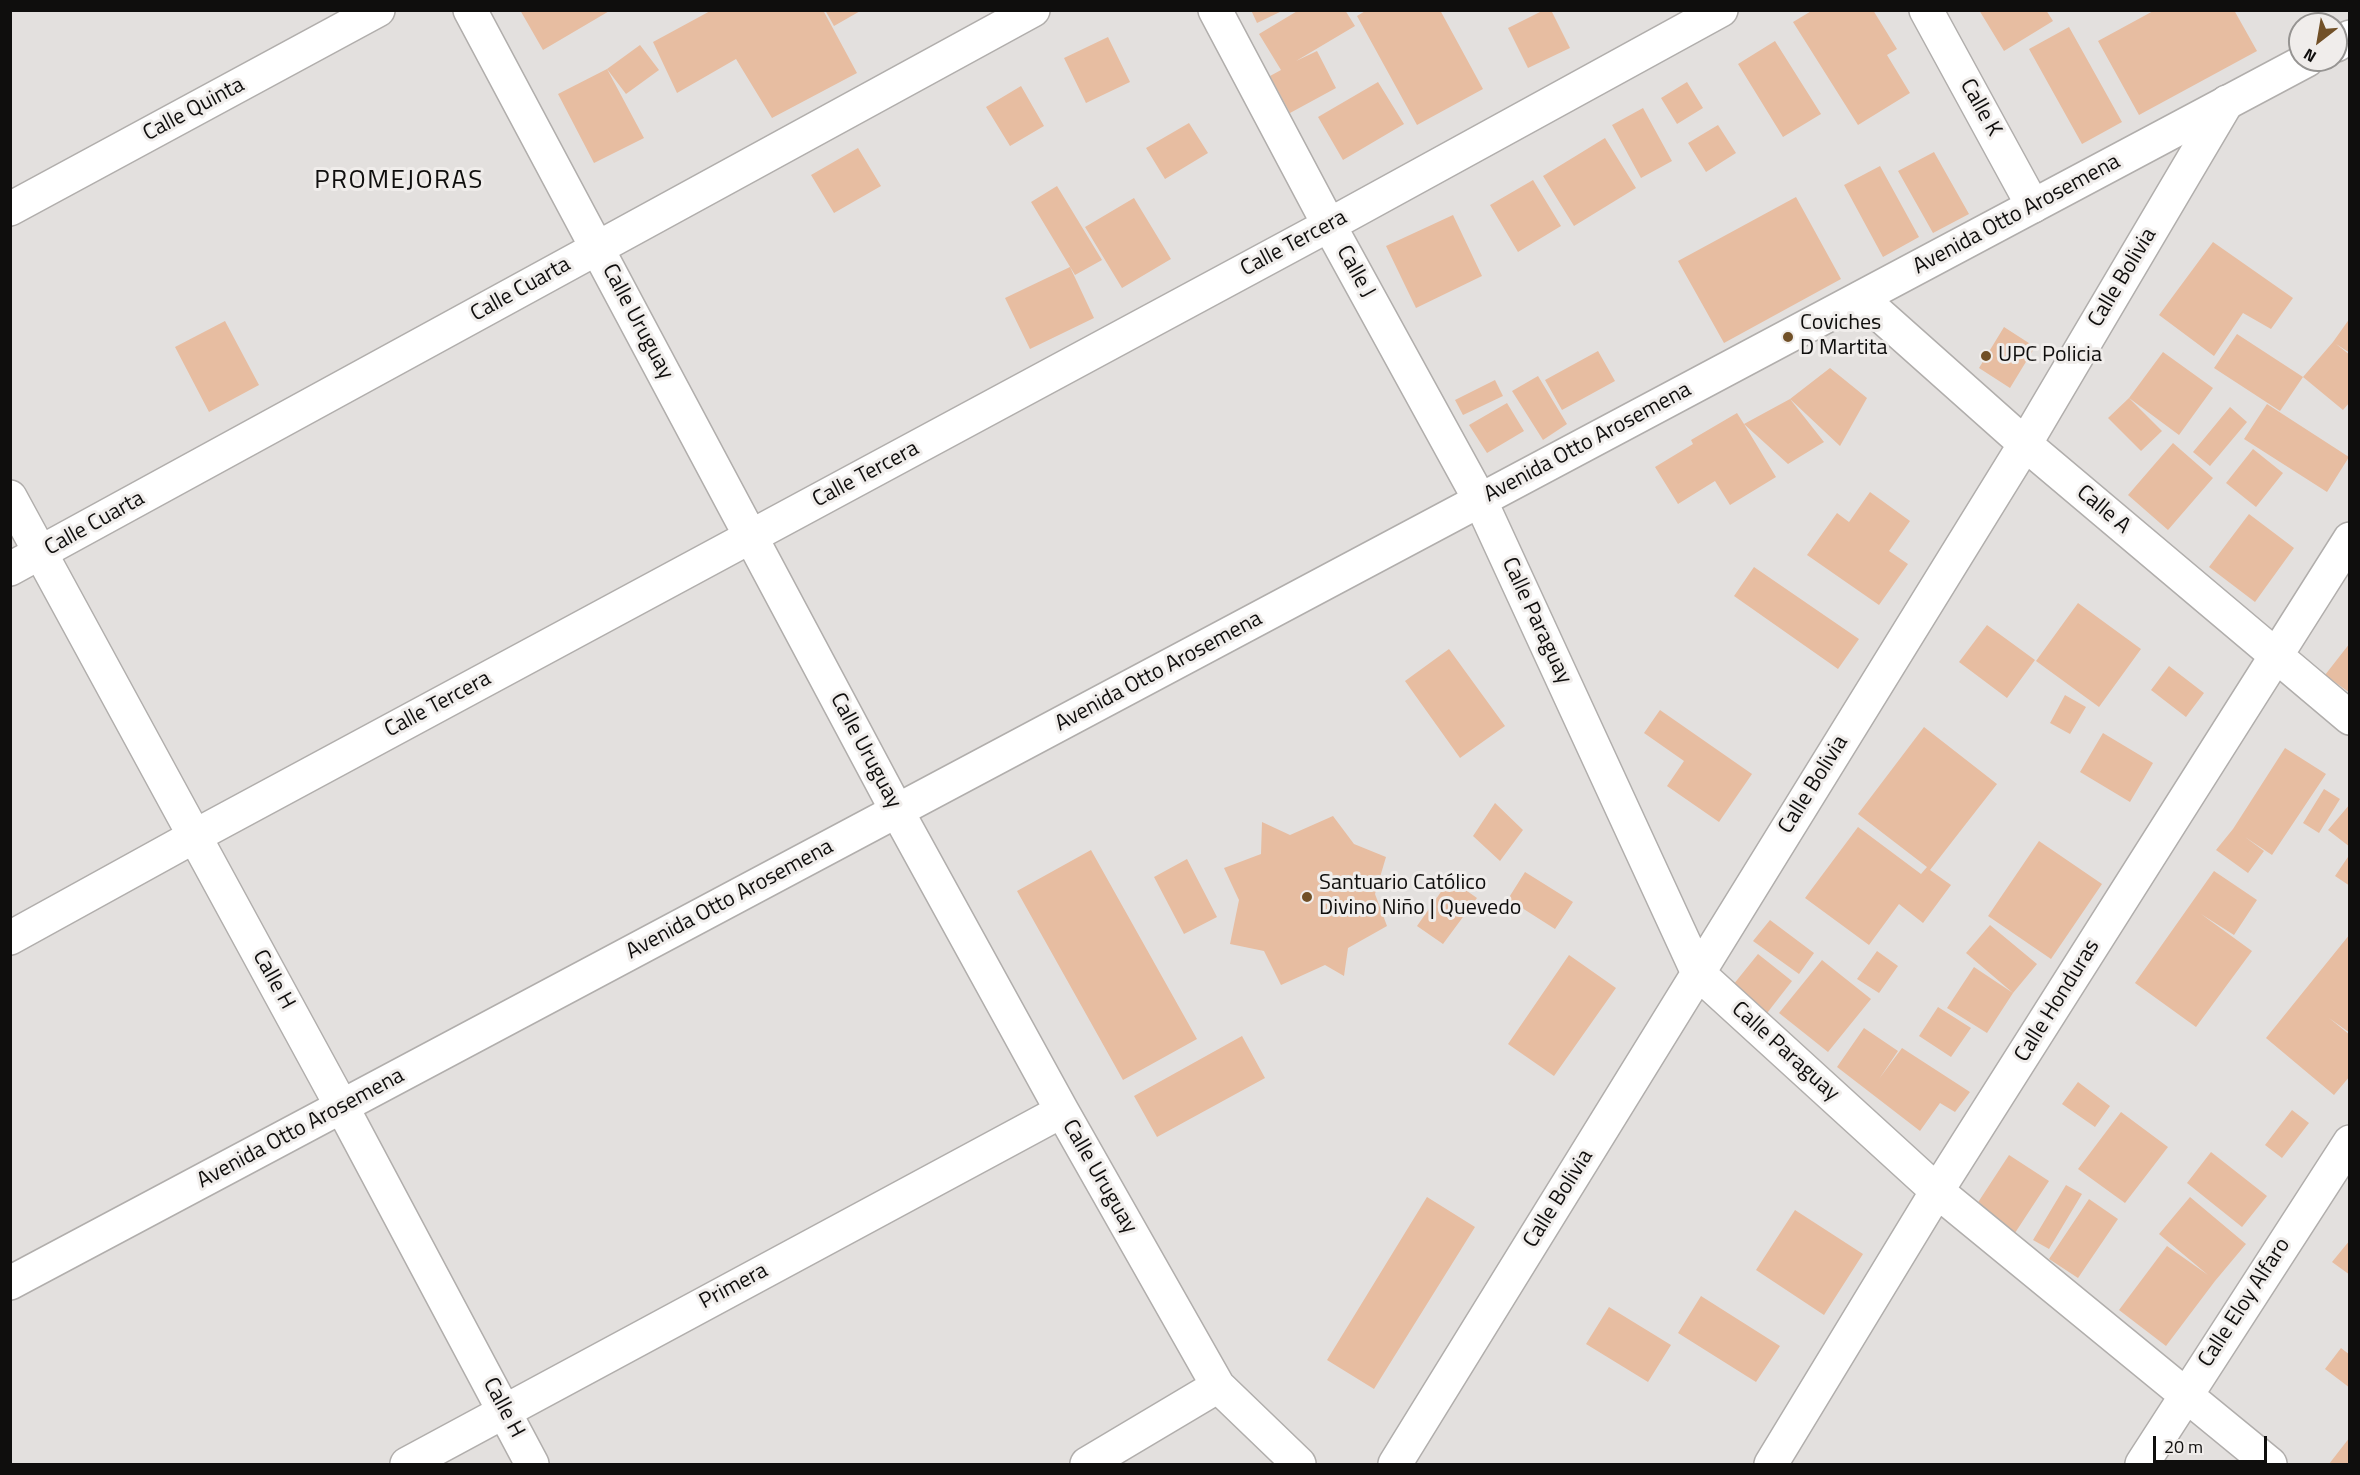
<!DOCTYPE html>
<html>
<head>
<meta charset="utf-8">
<style>
  body { margin:0 }
  #map { position:relative; width:2360px; height:1475px; overflow:hidden; background:#e3e0de; font-family:"Titillium Web",sans-serif }
  canvas { display:block }
  .frame { position:absolute; inset:0; border:12px solid #0f0e0d; pointer-events:none }
  .north { position:absolute; left:2288px; top:12px; width:60px; height:60px; box-sizing:border-box; background:#f0edeb; border:2px solid #969492; border-radius:50%; rotate:211deg; font-size:16px; font-weight:700; line-height:24px; text-align:center; color:#0f0e0d }
  .north::after { content:''; display:block; margin:auto; width:21px; height:27px; background:#715027; clip-path:polygon(50% 0,100% 100%,50% 72%,0 100%) }
  .scale { position:absolute; left:2153px; top:1436px; width:114px; height:27px; box-sizing:border-box; border:3px solid #0f0e0d; border-top:0; padding-left:8px; font-size:18px; line-height:21px; white-space:nowrap; color:#0f0e0d; -webkit-text-stroke:4px #f0edeb; paint-order:stroke }
</style>
</head>
<body>
<div id="map">
<canvas width="2360" height="1475"></canvas>
<div class="frame"></div>
<div class="north">N</div>
<div class="scale">20 m</div>
</div>
<script>
const context = document.querySelector('canvas').getContext('2d');
context.lineJoin = 'round';
function fill(path, color) { context.fillStyle = color; context.fill(path, 'evenodd'); }
const shape = rows => new Path2D(rows.map(r => 'M' + r).join(''));
function trace(path, color, width, dash) { context.strokeStyle = color; context.lineWidth = width; context.lineCap = dash ? 'butt' : 'round'; context.setLineDash(dash || []); context.stroke(path); }
function write(font, color, halo, rows, align = 'center') {
  context.font = font + ' "Titillium Web",sans-serif'; context.lineWidth = 6; context.setLineDash([]); context.textBaseline = 'middle'; context.strokeStyle = halo; context.fillStyle = color; for (const [text, x, y, turn = 0] of rows) {
    context.save(); context.translate(x, y); context.rotate((+turn || 0) * Math.PI / 180); context.textAlign = isNaN(turn) ? turn : align; if (halo) context.strokeText(text, 0, 0); context.fillText(text, 0, 0); context.restore();
  }
}
fill(shape([
  [520,10,611,10,543,50],
  [712,10,823,10,857,73,772,118,736,59,677,93,653,42],
  [825,10,862,10,834,26],
  [1251,10,1284,10,1257,23],
  [1299,10,1345,10,1355,26,1296,61,1317,51,1336,88,1290,113,1270,76,1281,70,1259,34],
  [1367,10,1440,10,1483,89,1417,125,1357,16],
  [1544,10,1551,10,1570,48,1528,68,1508,28],
  [1813,10,1873,10,1897,49,1887,55,1910,93,1858,125,1793,22],
  [1979,10,2046,10,2053,21,2004,51],
  [2155,10,2234,10,2257,51,2139,115,2098,41],
  [2069,27,2122,122,2082,144,2029,49],
  [1108,37,1130,82,1086,103,1064,58],
  [1775,41,1821,114,1783,137,1738,64],
  [640,45,659,70,626,94,607,69],
  [607,69,644,138,594,163,558,94],
  [1378,82,1404,124,1343,160,1318,117],
  [1687,82,1703,108,1677,124,1661,98],
  [1021,86,1044,126,1010,146,986,107],
  [1643,108,1672,161,1641,178,1612,125],
  [1189,123,1208,153,1165,179,1146,148],
  [1718,125,1736,153,1706,172,1688,143],
  [1605,138,1636,188,1574,226,1543,176],
  [858,148,881,186,834,213,811,175],
  [1934,152,1969,214,1933,233,1898,171],
  [1880,166,1919,237,1883,257,1844,185],
  [1533,180,1561,226,1518,252,1490,205],
  [1057,186,1102,260,1075,275,1031,202],
  [1796,197,1841,279,1724,343,1678,261],
  [1134,198,1171,259,1122,288,1085,227],
  [1453,215,1482,276,1416,308,1386,246],
  [2213,242,2293,298,2271,329,2243,313,2214,356,2159,315],
  [1070,267,1094,318,1030,349,1005,298],
  [2350,318,2350,353,2336,344,2350,355,2350,402,2343,410,2303,377,2333,342],
  [225,321,259,385,209,412,175,347],
  [2004,327,2035,347,2010,388,1979,368],
  [2237,334,2303,377,2280,411,2214,368],
  [1598,351,1615,381,1562,410,1545,380],
  [2163,352,2213,388,2179,435,2129,398,2162,431,2141,451,2108,418,2129,398],
  [1830,368,1867,398,1840,446,1790,399,1824,442,1788,464,1744,424,1776,477,1730,505,1715,481,1678,504,1655,467,1693,444,1691,440,1737,413,1744,424,1790,399],
  [1538,376,1567,424,1543,440,1512,391],
  [1495,380,1503,396,1463,415,1455,400],
  [1507,403,1524,431,1487,453,1469,425],
  [2267,404,2349,457,2327,492,2244,439],
  [2230,407,2247,422,2210,466,2193,452],
  [2173,443,2213,478,2168,530,2128,495],
  [2253,449,2283,473,2256,507,2226,483],
  [1870,492,1910,521,1889,551,1908,564,1879,605,1807,555,1837,513,1849,522],
  [2249,514,2294,548,2255,602,2209,567],
  [1754,567,1859,639,1838,669,1734,596],
  [2078,603,2141,649,2099,707,2036,661],
  [1987,625,2035,660,2007,698,1959,662],
  [2350,643,2350,693,2325,675],
  [1449,649,1505,726,1460,758,1405,681],
  [2169,666,2204,693,2186,717,2151,690],
  [2065,695,2086,707,2070,734,2050,723],
  [1660,710,1752,774,1719,822,1667,786,1684,761,1644,733],
  [1924,727,1997,784,1930,870,1951,885,1923,923,1899,904,1869,945,1805,898,1858,827,1921,874,1927,867,1858,814],
  [2103,733,2153,763,2130,802,2080,772],
  [2285,748,2326,774,2272,855,2245,837,2264,851,2248,873,2216,850,2233,829],
  [2324,789,2340,799,2319,833,2303,823],
  [1495,803,1523,830,1500,861,1473,836],
  [2350,804,2350,847,2328,830],
  [1333,816,1354,844,1386,857,1375,894,1387,926,1348,948,1344,976,1325,965,1281,985,1264,951,1230,944,1239,900,1224,868,1261,854,1262,822,1290,835],
  [2039,841,2102,884,2051,959,1988,916],
  [1091,850,1197,1039,1123,1080,1017,891],
  [2350,854,2350,886,2335,876],
  [1187,859,1217,917,1184,934,1154,877],
  [2214,871,2257,900,2234,935,2201,914,2252,951,2196,1027,2135,983],
  [1525,872,1573,902,1555,929,1508,899],
  [1450,879,1477,898,1443,944,1417,926],
  [1770,920,1814,953,1799,974,1753,941],
  [1990,925,2037,964,2013,993,1966,953],
  [2350,934,2350,1033,2329,1018,2350,1035,2350,1076,2334,1095,2266,1038],
  [1877,951,1898,966,1879,993,1857,979],
  [1758,954,1792,981,1764,1017,1729,990],
  [1569,955,1616,988,1554,1076,1508,1044],
  [1822,960,1871,999,1828,1052,1779,1013],
  [1974,967,2013,993,1987,1033,1947,1008],
  [1938,1007,1971,1028,1951,1057,1919,1036],
  [1864,1028,1898,1051,1879,1079,1902,1048,1970,1092,1955,1112,1940,1103,1920,1131,1837,1067],
  [1242,1036,1265,1078,1157,1137,1134,1096],
  [2078,1082,2110,1106,2095,1127,2062,1104],
  [2292,1110,2309,1123,2282,1158,2265,1145],
  [2121,1112,2168,1147,2125,1203,2078,1169],
  [2211,1152,2267,1196,2242,1227,2187,1183],
  [2009,1155,2049,1181,2013,1236,1973,1210],
  [2066,1185,2082,1194,2049,1249,2033,1240],
  [1427,1197,1475,1227,1374,1389,1327,1360],
  [2190,1197,2246,1244,2215,1281,2166,1346,2119,1310,2167,1246,2208,1275,2159,1234],
  [2089,1199,2118,1219,2078,1278,2049,1259],
  [1795,1210,1863,1254,1824,1315,1756,1270],
  [2350,1240,2350,1275,2332,1262],
  [1701,1296,1780,1346,1756,1382,1678,1333],
  [1609,1307,1671,1345,1648,1382,1586,1344],
  [2341,1348,2350,1355,2350,1388,2325,1369],
  [2350,1437,2350,1464,2329,1464]
]), '#e7bda1');
const street = shape([
  [470,10,897,811,1062,1111,1218,1386,1299,1464],
  [1215,10,1329,225,1480,500,1698,973,1937,1191,2270,1464],
  [1926,10,2033,206],
  [10,209,378,10],
  [1861,298,2025,444,2350,718],
  [10,569,1033,10],
  [10,938,195,836,1329,225,1721,10],
  [342,1107,532,1464],
  [407,1464,1062,1111],
  [1087,1464,1218,1386],
  [1395,1464,2025,444,2227,102],
  [1771,1464,1937,1191,2350,539],
  [2142,1464,2350,1142]
]);
const secondary = shape([
  [2336,45,2350,37],
  [10,497,342,1107],
  [10,1283,2307,60]
]);
trace(street, '#b1aeac', 36);
trace(secondary, '#b1aeac', 36);
trace(street, '#fff', 33);
trace(secondary, '#fff', 33);
for (const [x, y, r, color] of [
  [1788,337,6,"#715027"],
  [1986,356,6,"#715027"],
  [1307,897,6,"#715027"]
]) { const dot = new Path2D(); dot.arc(x, y, r, 0, 2 * Math.PI); context.fillStyle = color; context.fill(dot); trace(dot, '#f0edeb', 2); }
write('22px', '#0f0e0d', '#f0edeb', [
  ["Calle K",1980,108,61],
  ["Calle Quinta",194,110,-28],
  ["Avenida Otto Arosemena",2017,215,-28],
  ["Calle Tercera",1294,244,-28],
  ["Calle J",1355,272,61],
  ["Calle Bolivia",2123,278,-59],
  ["Calle Cuarta",521,290,-29],
  ["Calle Uruguay",637,322,62],
  ["Avenida Otto Arosemena",1588,443,-28],
  ["Calle Tercera",866,475,-28],
  ["Calle A",2103,510,40],
  ["Calle Cuarta",95,524,-29],
  ["Calle Paraguay",1536,621,65],
  ["Avenida Otto Arosemena",1159,672,-28],
  ["Calle Tercera",438,705,-28],
  ["Calle Uruguay",865,751,62],
  ["Calle Bolivia",1814,785,-58],
  ["Avenida Otto Arosemena",730,900,-28],
  ["Calle H",273,980,61],
  ["Calle Honduras",2058,1001,-58],
  ["Calle Paraguay",1785,1052,42],
  ["Avenida Otto Arosemena",301,1129,-28],
  ["Calle Uruguay",1099,1177,60],
  ["Calle Bolivia",1559,1199,-58],
  ["Primera",734,1287,-28],
  ["Calle Eloy Alfaro",2245,1303,-57],
  ["Calle H",503,1408,62]
]);
write('22px', '#0f0e0d', '#f0edeb', [
  ["Coviches",1800,324],
  ["D Martita",1800,349],
  ["UPC Policia",1998,356],
  ["Santuario Católico",1319,884],
  ["Divino Niño | Quevedo",1319,909]
], 'left');
context.letterSpacing = '1.5px';
write('26px', '#0f0e0d', '#f0edeb', [
  ["PROMEJORAS",399,182]
]);
context.letterSpacing = '0px';
</script>
</body>
</html>
